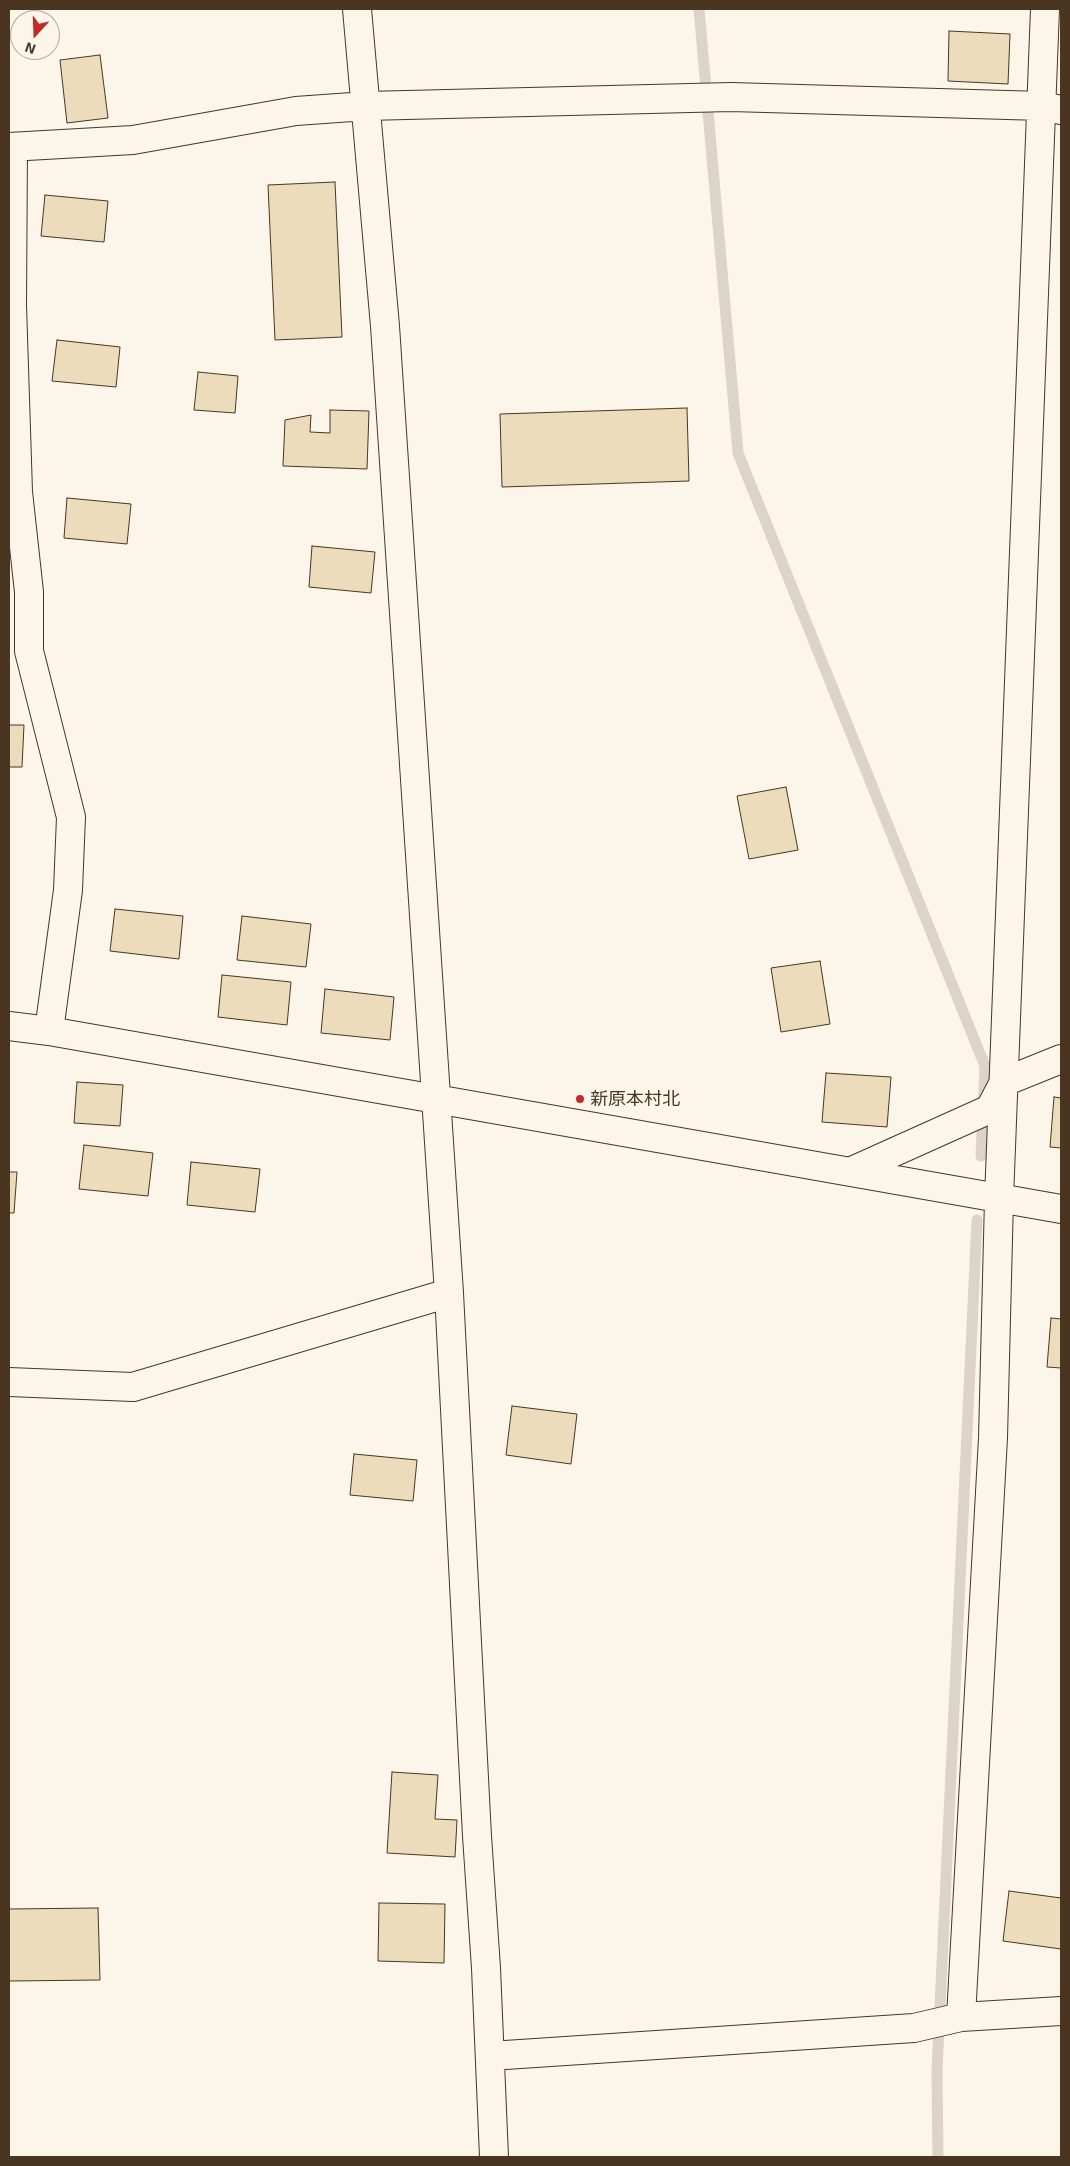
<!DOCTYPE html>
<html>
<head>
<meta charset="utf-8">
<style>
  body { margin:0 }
  #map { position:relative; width:1070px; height:2166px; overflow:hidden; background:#fbf6e9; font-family:"Exo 2",sans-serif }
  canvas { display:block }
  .frame { position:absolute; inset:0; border:10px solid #4a3520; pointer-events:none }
  .north { position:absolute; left:10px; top:10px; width:50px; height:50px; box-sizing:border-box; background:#fbf6e9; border:1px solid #b4a999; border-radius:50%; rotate:200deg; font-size:14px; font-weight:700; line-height:20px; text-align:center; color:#4a3520 }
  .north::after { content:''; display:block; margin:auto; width:18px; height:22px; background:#c62828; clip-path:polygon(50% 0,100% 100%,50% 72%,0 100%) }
</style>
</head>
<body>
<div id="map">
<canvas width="1070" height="2166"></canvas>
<div class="frame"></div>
<div class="north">N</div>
</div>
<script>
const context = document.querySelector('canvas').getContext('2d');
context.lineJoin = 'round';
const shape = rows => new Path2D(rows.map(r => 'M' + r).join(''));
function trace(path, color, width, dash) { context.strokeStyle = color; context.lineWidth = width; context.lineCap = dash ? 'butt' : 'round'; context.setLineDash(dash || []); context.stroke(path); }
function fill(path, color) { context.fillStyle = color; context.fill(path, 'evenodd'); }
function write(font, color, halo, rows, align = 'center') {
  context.font = font + ' "Exo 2","Noto Sans JP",sans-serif'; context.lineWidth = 4; context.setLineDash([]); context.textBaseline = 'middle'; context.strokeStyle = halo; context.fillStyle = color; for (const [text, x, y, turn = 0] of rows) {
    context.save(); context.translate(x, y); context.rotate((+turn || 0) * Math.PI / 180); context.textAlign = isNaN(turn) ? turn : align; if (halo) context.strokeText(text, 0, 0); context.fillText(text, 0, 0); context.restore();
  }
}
trace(shape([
  [699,9,738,453,985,1066,981,1156],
  [938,2157,937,2070,977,1220]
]), '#dcd4c6', 11);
const building = shape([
  [949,31,1010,34,1008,84,948,81,949,31],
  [100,55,108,118,67,123,60,60,100,55],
  [335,182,342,337,275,340,268,185,335,182],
  [45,195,108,201,104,242,41,236,45,195],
  [57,340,120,347,116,387,52,381,57,340],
  [198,372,238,376,235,413,194,410,198,372],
  [687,408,689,481,502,487,500,414,687,408],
  [330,410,369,411,367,469,283,466,285,420,311,415,310,432,330,433,330,410],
  [67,498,131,504,127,544,64,538,67,498],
  [312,546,375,552,371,593,309,587,312,546],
  [9,725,24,725,22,767,9,767,9,725],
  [786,787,798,850,749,859,737,796,786,787],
  [115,909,183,916,179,959,110,951,115,909],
  [242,916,311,924,306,967,237,960,242,916],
  [820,961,830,1024,781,1032,771,968,820,961],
  [222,975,291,982,287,1025,218,1017,222,975],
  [325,989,394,997,390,1040,321,1033,325,989],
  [826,1073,891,1077,887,1127,822,1122,826,1073],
  [77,1082,123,1085,120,1126,74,1123,77,1082],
  [1054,1097,1061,1098,1061,1148,1050,1147,1054,1097],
  [84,1145,153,1153,148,1196,79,1189,84,1145],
  [191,1162,260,1169,255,1212,187,1205,191,1162],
  [9,1172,17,1172,14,1213,9,1213,9,1172],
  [1051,1318,1061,1319,1061,1368,1047,1367,1051,1318],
  [512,1406,577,1414,571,1464,506,1455,512,1406],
  [354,1454,417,1460,413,1501,350,1495,354,1454],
  [392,1772,438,1775,435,1819,457,1820,455,1857,387,1853,392,1772],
  [1009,1891,1061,1898,1061,1949,1003,1941,1009,1891],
  [379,1903,445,1904,444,1963,378,1961,379,1903],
  [98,1908,100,1980,9,1981,9,1909,98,1908]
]);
fill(building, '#ecdcbc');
trace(building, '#4a3520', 1);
const minor = shape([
  [357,9,385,326,449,1293,477,1836,486,1968,494,2157],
  [9,147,133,140,296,111,366,106,731,97,1042,106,1061,110],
  [13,148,12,305,18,492,29,592,29,651,71,817,68,890,49,1031],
  [9,1026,49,1031,1061,1209],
  [852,1171,990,1109,1004,1082,1061,1059],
  [9,1382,133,1387,449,1293],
  [961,2017,993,1438,999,1199,1045,9],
  [490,2056,914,2028,961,2017,1061,2011]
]);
trace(minor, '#4a3520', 30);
trace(minor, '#fbf6e9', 28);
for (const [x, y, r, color] of [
  [580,1099,5,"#c62828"]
]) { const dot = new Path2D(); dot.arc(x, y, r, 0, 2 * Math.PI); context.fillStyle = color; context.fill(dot); trace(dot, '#fbf6e9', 2); }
write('18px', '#4a3520', '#fbf6e9', [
  ["新原本村北",590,1099]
], 'left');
</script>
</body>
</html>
